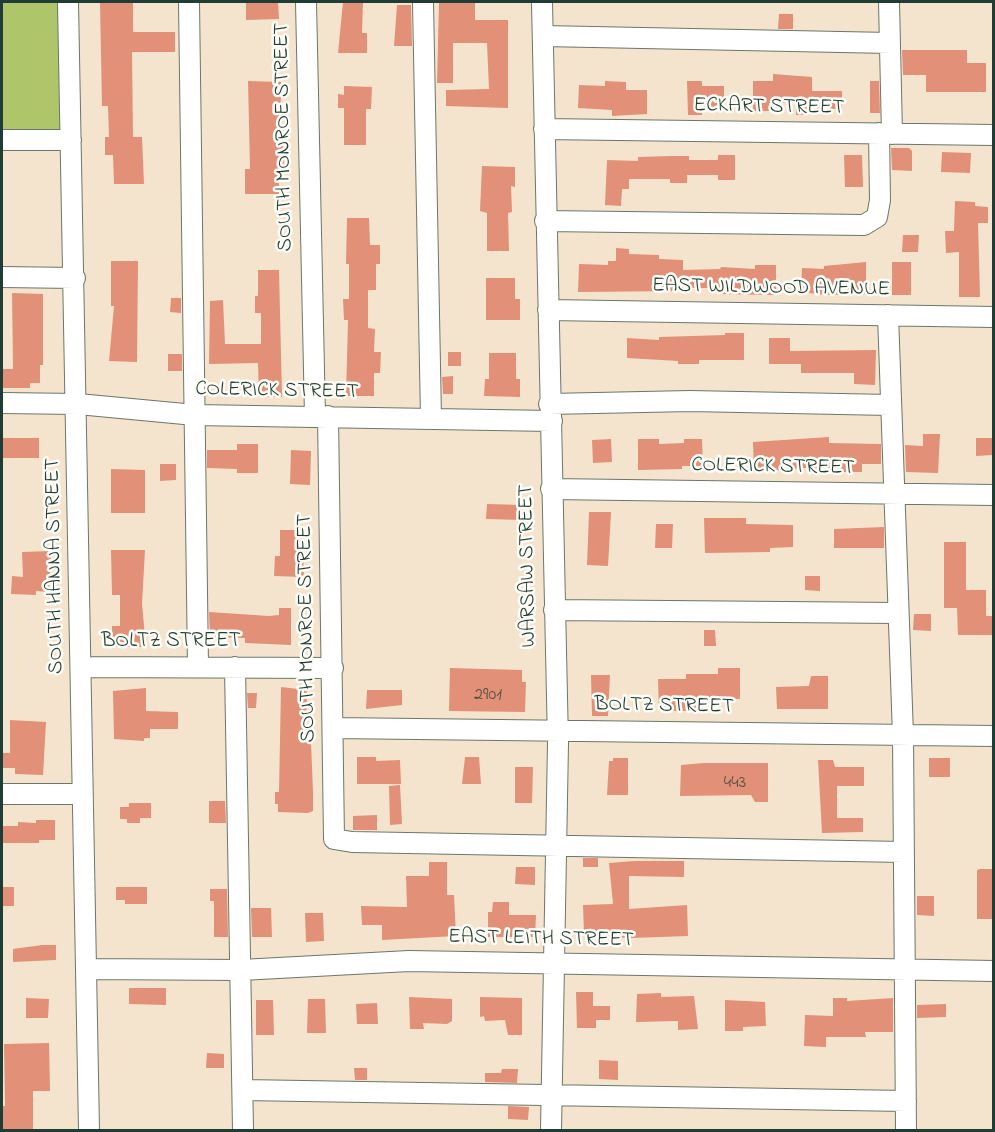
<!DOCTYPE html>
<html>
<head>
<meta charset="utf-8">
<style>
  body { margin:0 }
  #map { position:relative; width:995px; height:1132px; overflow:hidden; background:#f5e4cd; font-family:"Indie Flower",sans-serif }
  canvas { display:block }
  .frame { position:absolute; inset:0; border:3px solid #1f3d34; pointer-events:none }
</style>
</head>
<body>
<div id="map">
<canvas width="995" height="1132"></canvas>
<div class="frame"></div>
</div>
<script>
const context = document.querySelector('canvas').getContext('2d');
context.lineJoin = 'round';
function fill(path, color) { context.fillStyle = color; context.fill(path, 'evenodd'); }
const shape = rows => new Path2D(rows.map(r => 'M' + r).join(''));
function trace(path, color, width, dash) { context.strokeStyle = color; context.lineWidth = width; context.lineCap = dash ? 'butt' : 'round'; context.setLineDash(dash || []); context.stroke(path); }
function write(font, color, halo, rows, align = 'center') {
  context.font = font + ' "Indie Flower",sans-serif'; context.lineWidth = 5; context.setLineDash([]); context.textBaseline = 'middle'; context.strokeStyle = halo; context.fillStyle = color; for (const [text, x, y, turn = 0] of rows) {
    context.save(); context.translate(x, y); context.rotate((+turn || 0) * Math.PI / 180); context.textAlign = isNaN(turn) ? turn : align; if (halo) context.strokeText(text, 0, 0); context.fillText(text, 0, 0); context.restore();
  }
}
fill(shape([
  [2,2,68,2,71,140,2,140]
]), '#afc56a');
fill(shape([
  [100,2,133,2,133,32,175,32,175,52,132,52,133,137,142,137,144,184,114,184,113,155,105,155,105,137,109,137,108,106,102,106],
  [246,2,278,2,279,19,246,20],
  [343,2,363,2,362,33,367,33,367,53,338,53],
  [439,2,475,2,475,20,508,20,508,108,446,106,446,90,489,89,487,43,453,43,453,83,437,83],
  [397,5,411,5,412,46,394,46],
  [779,14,793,14,793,29,778,29],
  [902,50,967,50,967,63,986,63,986,92,926,92,926,75,903,75],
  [773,74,812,77,812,91,842,91,842,109,812,109,812,114,796,115,796,103,769,103,769,111,753,111,753,81,773,81],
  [248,81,281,82,280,146,283,146,284,170,284,182,279,182,279,194,245,194,245,169,250,169],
  [605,81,626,82,626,90,647,90,647,114,612,116,612,110,578,108,579,85,605,86],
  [687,81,702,81,702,86,724,86,724,103,719,102,719,111,702,111,702,115,688,115],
  [870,81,879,81,880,113,870,113],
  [344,86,372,87,371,109,366,109,366,145,344,145,344,108,338,108,338,94,344,95],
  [891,148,909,148,912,151,912,171,892,170],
  [942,152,971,153,970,173,941,172],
  [718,155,735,155,735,180,718,180,718,175,687,175,687,183,670,183,670,179,629,179,629,189,622,189,621,206,605,205,607,160,638,161,638,157,670,156,689,156,689,160,718,160],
  [844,155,862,155,863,187,845,187],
  [482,166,515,167,515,187,511,186,512,212,508,213,509,251,487,251,487,213,480,211],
  [955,201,975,202,975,206,988,207,988,223,978,223,980,297,959,297,959,252,946,253,945,231,954,231],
  [347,218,369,218,370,245,380,245,380,264,376,264,376,290,368,290,368,328,375,329,374,352,381,352,380,373,374,373,374,396,346,396,348,320,344,320,343,299,349,299,349,264,346,264],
  [903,235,919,235,918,252,902,252],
  [616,248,629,249,629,254,659,255,659,259,683,260,683,270,720,269,721,267,755,269,755,265,776,265,776,295,719,294,719,288,683,288,682,291,578,292,579,264,608,265,608,261,616,261],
  [111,261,138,261,137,362,109,361,114,306,111,306],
  [866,262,866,294,825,295,801,292,802,268,824,269,824,266],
  [892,262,911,262,911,295,892,295],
  [258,270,279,270,282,397,259,397,258,363,209,364,210,301,223,300,225,344,261,344,261,313,255,313,255,296,258,296],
  [486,278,515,278,515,299,520,299,520,320,486,320],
  [12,293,43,294,43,365,40,365,40,383,30,383,30,388,2,388,2,369,13,369],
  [171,298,181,298,181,313,170,312],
  [725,333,744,333,744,360,699,360,699,364,678,364,678,361,627,358,627,338,659,340,659,337,725,335],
  [769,338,790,338,790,351,876,350,875,385,854,384,854,373,801,373,801,364,769,364],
  [448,352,461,352,461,366,448,366],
  [489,353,516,353,516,379,520,379,520,397,484,396,485,379,489,379],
  [168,354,182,354,182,371,168,371],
  [453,376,453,394,443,394,442,377],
  [923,434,940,434,938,473,906,472,905,445,923,446],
  [829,437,829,443,881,444,881,464,862,464,862,472,842,472,842,468,804,468,754,472,753,442],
  [2,438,39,438,39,458,2,458],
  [976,438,993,438,993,455,976,456],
  [611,439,612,462,593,463,592,440],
  [638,439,659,439,659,444,684,443,684,439,702,439,703,466,682,466,682,469,638,470],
  [237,444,258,444,258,473,237,473,237,469,207,468,207,450,237,450],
  [291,450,311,451,310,485,290,484],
  [160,464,176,464,176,480,160,481],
  [111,469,145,470,145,513,111,513],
  [487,504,523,505,522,520,486,519],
  [589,512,611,512,608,566,587,565],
  [704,518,746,518,746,524,793,525,793,547,770,548,770,552,705,553],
  [656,524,673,524,672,548,655,548],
  [884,527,884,548,834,548,834,529],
  [280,530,302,530,304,577,274,576,275,556,280,556],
  [944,542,966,542,966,590,986,590,986,616,993,616,993,635,958,635,957,608,944,608],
  [111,550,145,550,142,604,146,647,112,647,112,626,120,626,120,595,112,595],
  [51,551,49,592,36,591,36,595,11,594,12,576,23,577,22,552],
  [805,576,820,576,820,591,805,590],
  [279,608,291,608,291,645,245,643,245,638,210,637,209,612,269,616,279,615],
  [914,614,931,614,931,631,913,630],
  [704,630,715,630,716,646,704,646],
  [450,668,522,670,522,682,526,682,525,712,449,711],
  [718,668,740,668,740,699,704,699,704,711,659,711,658,679,686,679,686,674,718,674],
  [591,675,610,675,608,716,592,716],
  [811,676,828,676,828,709,777,709,776,687,809,686],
  [281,687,307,690,306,739,307,743,311,743,313,792,313,811,308,813,278,812,278,804,275,804,275,792,279,792],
  [146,688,146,711,178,712,178,729,150,729,150,738,144,738,144,741,114,739,113,691],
  [367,690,402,690,402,705,366,709],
  [247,693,257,693,256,708,248,708],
  [10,720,46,722,43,775,15,774,15,768,2,768,2,753,10,753],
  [357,757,376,757,376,761,400,760,401,784,357,784],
  [465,757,479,757,481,784,462,784],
  [613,758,628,758,628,795,607,795,609,761,613,761],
  [929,758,950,758,950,777,929,777],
  [818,760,833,760,835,767,864,767,864,786,837,786,837,818,863,818,863,832,822,833],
  [704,763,768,763,768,802,755,802,751,795,680,796,681,765],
  [515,767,533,767,532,803,515,803],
  [400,785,402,824,390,825,389,786],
  [209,801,225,801,226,823,209,823],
  [129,803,151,803,151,818,140,818,140,823,127,823,127,819,120,819,120,807,129,807],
  [377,815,377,830,353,830,353,816],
  [36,820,55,820,55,840,39,840,39,843,2,843,2,826,18,826,18,822,36,823],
  [583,858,598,858,598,867,583,867],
  [634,861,684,861,684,877,629,876,629,909,687,905,688,936,632,938,588,936,588,933,584,933,583,905,613,904,609,863],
  [429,862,447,862,447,895,454,895,456,936,382,940,382,925,362,925,361,906,407,907,406,876,429,876],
  [516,867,535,867,535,885,515,884],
  [980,869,993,869,993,919,977,919,977,870],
  [2,887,14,887,14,906,2,906],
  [116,887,147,887,147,904,125,904,125,900,116,900],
  [210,889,227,889,228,937,214,937,214,901,210,901],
  [917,896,934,896,934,916,917,915],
  [493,902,509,902,509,915,536,915,535,937,488,937,488,912,492,912],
  [251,908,271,908,272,937,252,937],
  [305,913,323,913,324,941,306,942],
  [42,945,56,945,56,960,13,962,13,949],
  [129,988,166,988,166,1005,129,1004],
  [576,992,593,992,593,1006,610,1006,610,1020,596,1020,596,1028,577,1028],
  [661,993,661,997,694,996,698,1029,678,1030,678,1021,636,1022,637,994],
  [409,997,452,999,452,1021,447,1024,423,1023,424,1029,410,1029],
  [480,997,522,998,522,1035,508,1035,505,1020,485,1021,484,1016,480,1017],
  [26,998,49,999,48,1018,26,1018],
  [833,998,847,998,847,1001,893,998,893,1032,865,1032,866,1037,826,1037,826,1047,804,1046,805,1015,833,1016],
  [308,999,325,999,326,1033,307,1033],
  [256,1000,273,1000,274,1035,256,1035],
  [725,1000,765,1002,766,1026,743,1027,743,1031,725,1031],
  [377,1003,378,1024,357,1024,356,1004],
  [946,1004,946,1017,917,1018,917,1005],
  [49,1043,50,1091,33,1091,33,1131,2,1131,2,1106,5,1106,4,1044],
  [207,1053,224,1054,224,1068,206,1068],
  [599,1060,618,1061,618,1080,599,1079],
  [354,1068,367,1068,367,1080,355,1080],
  [502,1069,518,1069,517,1083,485,1082,485,1073,501,1073],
  [508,1106,529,1107,528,1120,508,1119]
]), '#e29077');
const minor = shape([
  [68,2,89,1130],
  [189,2,198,666],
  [306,2,315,416],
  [423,2,431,418],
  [542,2,558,743,551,1130],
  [889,2,892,134],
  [543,36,890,43],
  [544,129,994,135],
  [2,140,71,140],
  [545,221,864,225,877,217,880,200,879,133],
  [2,277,75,278],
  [548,310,994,317],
  [888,315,903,735,906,1130],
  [2,403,78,404,195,415,552,421],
  [549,404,690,401,890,405],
  [328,416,334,839,352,842,904,852],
  [551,489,994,495],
  [554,610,898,613],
  [81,667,333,668],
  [235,667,243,1130],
  [334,728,994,736],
  [2,794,81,794],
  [87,969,241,970,409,961,994,971],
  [243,1090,906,1101]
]);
trace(minor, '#6a776a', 22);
trace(minor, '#fff', 20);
write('18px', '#505245', null, [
  ["2901",488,696],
  ["443",735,784]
]);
write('21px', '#1f3d34', '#fdfcf7', [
  ["ECKART STREET",769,108,1],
  ["SOUTH MONROE STREET",285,137,-91],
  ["EAST WILDWOOD AVENUE",771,289,1],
  ["COLERICK STREET",277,392,1],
  ["COLERICK STREET",773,468,1],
  ["SOUTH HANNA STREET",56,566,-91],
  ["WARSAW STREET",529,566,-91],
  ["SOUTH MONROE STREET",308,628,-91],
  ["BOLTZ STREET",171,643],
  ["BOLTZ STREET",664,707,1],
  ["EAST LEITH STREET",541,940,1]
]);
</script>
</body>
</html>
